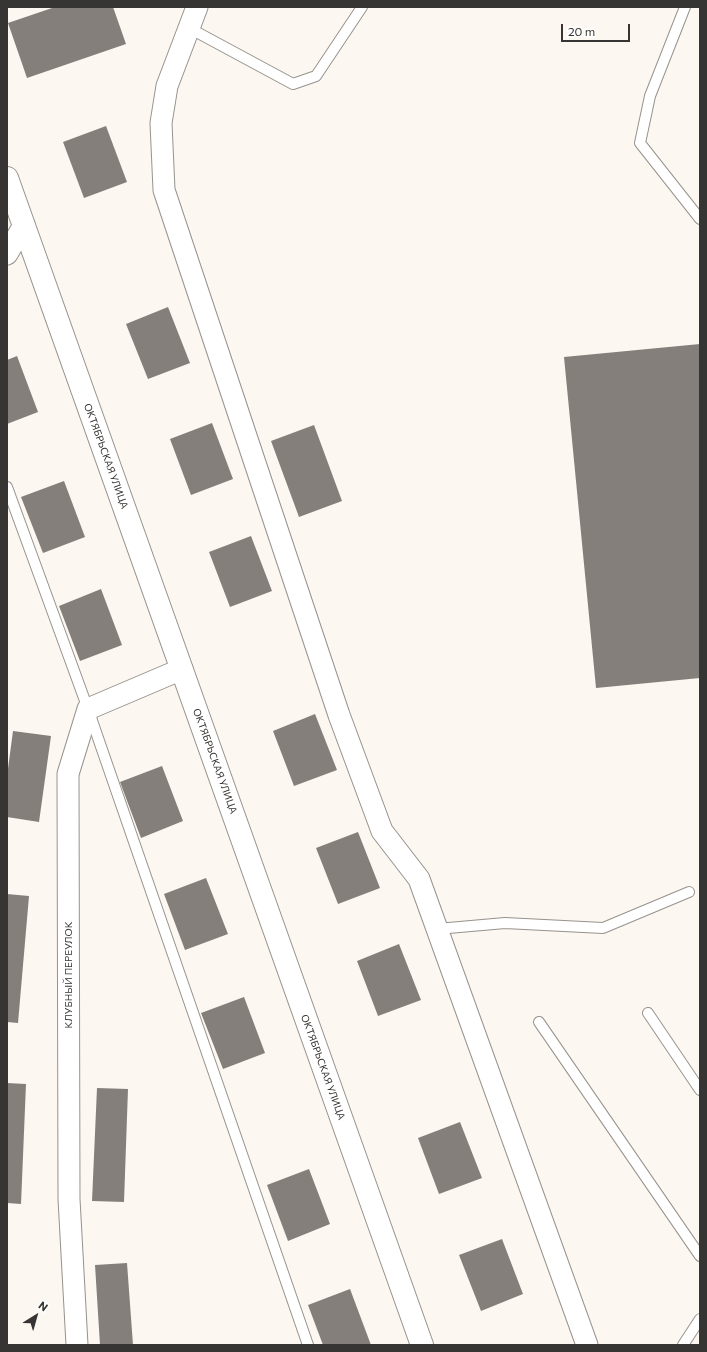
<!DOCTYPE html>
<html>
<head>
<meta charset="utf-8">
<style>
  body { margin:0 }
  #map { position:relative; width:707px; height:1352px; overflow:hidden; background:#fdf7f1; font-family:Commissioner,sans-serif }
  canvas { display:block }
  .frame { position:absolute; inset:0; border:8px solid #373533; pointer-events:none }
  .north { position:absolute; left:16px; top:1296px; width:40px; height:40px; -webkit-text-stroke:3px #fff; paint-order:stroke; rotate:37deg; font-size:11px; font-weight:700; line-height:16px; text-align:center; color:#373533 }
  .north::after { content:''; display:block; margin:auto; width:14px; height:18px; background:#373533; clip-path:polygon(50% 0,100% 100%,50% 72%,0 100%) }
  .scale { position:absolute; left:561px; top:24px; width:69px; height:18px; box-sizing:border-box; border:2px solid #373533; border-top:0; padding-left:5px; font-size:12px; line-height:14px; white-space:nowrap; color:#373533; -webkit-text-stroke:3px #fff; paint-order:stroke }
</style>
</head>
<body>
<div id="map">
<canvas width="707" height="1352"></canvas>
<div class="frame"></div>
<div class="north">N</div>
<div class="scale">20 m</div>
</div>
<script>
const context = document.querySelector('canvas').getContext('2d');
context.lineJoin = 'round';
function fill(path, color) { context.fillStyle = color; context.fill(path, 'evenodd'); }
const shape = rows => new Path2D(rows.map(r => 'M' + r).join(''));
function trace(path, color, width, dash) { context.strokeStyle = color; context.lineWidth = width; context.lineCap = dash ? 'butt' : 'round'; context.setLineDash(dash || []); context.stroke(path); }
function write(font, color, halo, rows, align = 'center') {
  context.font = font + ' Commissioner,sans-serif'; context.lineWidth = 3.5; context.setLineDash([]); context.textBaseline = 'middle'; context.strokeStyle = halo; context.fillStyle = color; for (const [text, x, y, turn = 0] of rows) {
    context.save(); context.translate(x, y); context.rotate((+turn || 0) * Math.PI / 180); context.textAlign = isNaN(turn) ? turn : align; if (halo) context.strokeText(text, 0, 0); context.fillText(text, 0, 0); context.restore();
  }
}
fill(shape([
  [55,7,113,7,126,44,27,78,8,23],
  [106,126,127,182,84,198,63,142],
  [168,307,190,363,148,379,126,324],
  [700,344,700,678,596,688,564,357],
  [17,356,38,412,7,424,7,360],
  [212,423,233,479,191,495,170,439],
  [314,425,342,501,299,517,271,441],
  [64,481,85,537,43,553,21,497],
  [251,536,272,591,230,607,209,552],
  [101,589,122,645,80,661,59,606],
  [315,714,337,770,294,786,273,731],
  [13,731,51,736,39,822,7,817,7,776],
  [162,766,183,821,141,838,120,782],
  [358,832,380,888,338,904,316,848],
  [206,878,228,934,185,950,164,894],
  [7,894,29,896,18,1023,7,1022],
  [399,944,421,1000,378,1016,357,961],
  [244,997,265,1053,223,1069,201,1013],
  [7,1083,26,1084,21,1204,7,1203],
  [97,1088,128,1089,124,1202,92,1201],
  [460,1122,482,1178,439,1194,418,1138],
  [309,1169,330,1224,288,1241,267,1185],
  [502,1239,523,1294,481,1311,459,1255],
  [127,1263,133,1345,100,1345,95,1265],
  [350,1289,371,1345,323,1345,308,1305]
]), '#847f7a');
const lane = shape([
  [685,7,650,96,640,143,700,219],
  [189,28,293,84,316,76,362,7],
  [7,487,88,709,308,1345],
  [437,929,505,923,603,928,689,892],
  [648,1013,700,1090],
  [539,1022,700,1256],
  [683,1345,700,1319]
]);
const street = shape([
  [197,7,167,86,161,123,164,190,339,715,382,831,419,879,587,1345],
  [7,254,24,225],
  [77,1345,69,1199,68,774,88,709,182,669]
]);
const secondary = shape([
  [7,178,422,1345]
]);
trace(lane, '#97928d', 12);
trace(street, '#97928d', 23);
trace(secondary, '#97928d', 24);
trace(lane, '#fff', 10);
trace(street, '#fff', 21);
trace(secondary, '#fff', 22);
write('10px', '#373533', '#fff', [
  ["ОКТЯБРЬСКАЯ УЛИЦА",106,456,70],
  ["ОКТЯБРЬСКАЯ УЛИЦА",215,761,70],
  ["КЛУБНЫЙ ПЕРЕУЛОК",69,975,-90],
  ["ОКТЯБРЬСКАЯ УЛИЦА",323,1067,70]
]);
</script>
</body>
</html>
